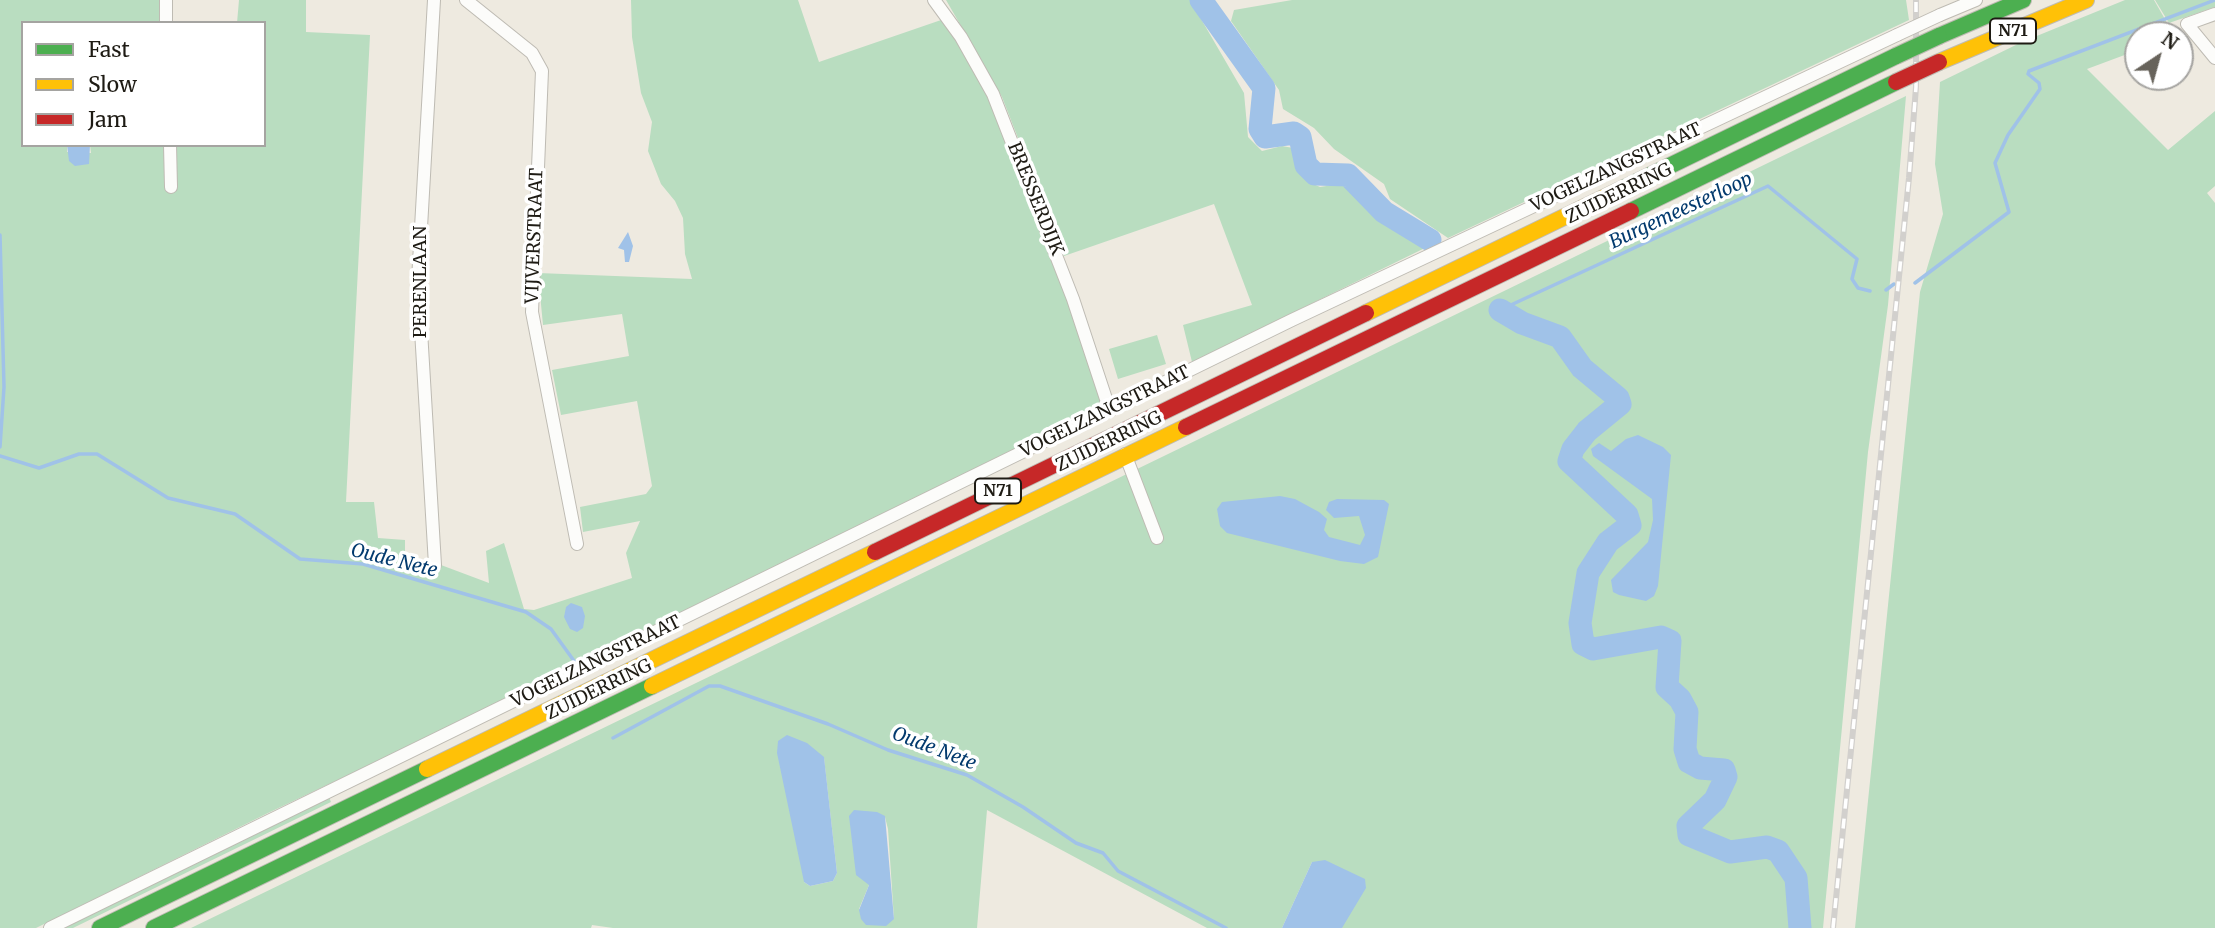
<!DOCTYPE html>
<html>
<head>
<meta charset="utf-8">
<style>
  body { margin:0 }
  #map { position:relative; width:2215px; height:928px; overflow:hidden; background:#eeeae0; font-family:Merriweather,serif }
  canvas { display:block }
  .legend { position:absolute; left:21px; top:21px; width:245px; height:126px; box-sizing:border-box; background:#fff; border:2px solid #a5a4a1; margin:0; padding:9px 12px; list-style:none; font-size:21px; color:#1e1b14 }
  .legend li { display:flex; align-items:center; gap:14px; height:35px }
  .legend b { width:35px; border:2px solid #a5a4a1 }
  .north { position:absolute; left:2124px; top:21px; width:70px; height:70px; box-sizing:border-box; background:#fff; border:2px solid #a5a4a1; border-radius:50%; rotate:36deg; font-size:19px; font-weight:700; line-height:28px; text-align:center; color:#1e1b14 }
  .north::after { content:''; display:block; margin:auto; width:24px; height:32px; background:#67635b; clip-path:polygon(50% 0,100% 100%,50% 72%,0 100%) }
</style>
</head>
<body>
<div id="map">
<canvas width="2215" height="928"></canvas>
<ul class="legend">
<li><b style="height:9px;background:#4caf50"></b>Fast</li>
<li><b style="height:9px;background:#ffc107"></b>Slow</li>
<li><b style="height:9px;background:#c62828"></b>Jam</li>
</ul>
<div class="north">N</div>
</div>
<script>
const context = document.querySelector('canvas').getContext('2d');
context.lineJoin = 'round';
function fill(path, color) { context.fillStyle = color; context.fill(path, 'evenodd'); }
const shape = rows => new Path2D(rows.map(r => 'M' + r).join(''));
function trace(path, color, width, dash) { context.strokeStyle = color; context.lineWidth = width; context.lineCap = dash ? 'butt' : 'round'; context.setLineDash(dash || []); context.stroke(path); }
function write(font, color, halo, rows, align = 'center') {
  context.font = font + ' Merriweather,serif'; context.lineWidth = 7; context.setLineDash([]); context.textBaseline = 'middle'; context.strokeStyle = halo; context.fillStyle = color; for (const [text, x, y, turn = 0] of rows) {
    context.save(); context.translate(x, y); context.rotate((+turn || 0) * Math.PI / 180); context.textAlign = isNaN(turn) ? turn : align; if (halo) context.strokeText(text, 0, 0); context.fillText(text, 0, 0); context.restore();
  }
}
fill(shape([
  [0,0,161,0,162,23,23,23,23,145,67,145,67,152,91,153,90,145,264,145,264,23,237,23,239,0,306,0,306,32,370,35,346,502,374,502,378,538,405,540,405,557,419,559,427,567,441,565,489,583,486,551,504,543,524,609,534,610,632,578,626,553,640,521,583,532,580,507,646,494,652,486,637,401,561,415,552,370,629,356,622,314,543,325,538,273,692,279,685,254,683,218,675,201,661,184,648,151,652,122,641,93,632,37,631,0,798,0,819,62,944,19,980,80,1006,141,1054,262,1102,404,1099,409,542,683,268,813,36,928,0,928],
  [946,0,1190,0,1244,93,1248,137,1262,151,1282,146,1293,148,1300,171,1309,182,1320,187,1339,184,1355,191,1368,211,1427,247,1192,362,1183,325,1252,305,1214,204,1064,256,1002,97],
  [1292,0,1906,0,1909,20,1448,238,1390,199,1384,184,1334,149,1314,128,1283,109,1279,90,1231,21,1234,10],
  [2125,0,2154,0,2174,35,2138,35,2138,50,2087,69,2168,150,2215,111,2215,186,2207,193,2215,203,2215,928,1855,928,1920,292,1943,214,1935,164,1940,82,2022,42],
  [2155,0,2215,0,2215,7,2169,23],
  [1906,96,1888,305,1868,452,1823,928,1342,928,1312,862,1282,928,1207,928,987,810,977,928,613,928,592,925,591,928,191,928],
  [824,758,837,873,833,881,810,886,804,882,805,873],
  [885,817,888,829,894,919,859,909,869,885],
  [1157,335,1166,364,1118,379,1109,349],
  [329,797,331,802,73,928,56,928]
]), '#b9ddc0');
fill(shape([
  [67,145,90,145,89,164,75,166,69,161],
  [628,232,633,246,629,262,625,262,624,250,618,248],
  [1638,435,1663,447,1671,455,1658,586,1654,596,1646,601,1619,595,1613,592,1611,580,1648,542,1653,520,1652,499,1593,456,1591,449,1599,443,1611,451,1626,439],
  [1280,496,1295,499,1319,512,1327,519,1324,530,1329,537,1360,545,1365,535,1359,516,1334,518,1326,510,1329,502,1337,499,1384,500,1389,504,1378,557,1364,564,1340,561,1227,533,1220,526,1217,509,1222,502],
  [571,603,582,607,585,616,583,628,577,632,570,629,564,617,566,607],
  [787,735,807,743,824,757,837,873,833,881,810,886,804,882,777,753,778,741],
  [854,810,877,812,885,816,894,919,886,926,866,925,861,919,859,910,869,885,856,875,849,816],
  [1325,860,1365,879,1366,888,1342,928,1282,928,1312,862]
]), '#a0c2e8');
trace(shape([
  [0,235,4,387,0,447],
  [1915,283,2009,212,1995,163,2008,135,2040,89,2039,83,2028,74,2029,71,2215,0],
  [1886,290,1894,284],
  [1500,310,1768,186,1857,259,1852,279,1858,288,1870,291],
  [0,456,39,468,79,454,97,454,168,498,235,514,300,559,363,564,526,612,551,629,577,665],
  [613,738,709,686,720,686,828,724,888,750,967,775,1023,807,1076,843,1103,853,1118,871,1226,928]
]), '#a0c2e8', 3.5);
trace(shape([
  [1201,0,1264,88,1260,129,1265,137,1294,133,1300,137,1306,165,1315,174,1348,175,1384,212,1430,240],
  [1500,310,1522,323,1560,337,1582,368,1618,398,1620,404,1587,431,1573,449,1569,461,1627,515,1630,525,1608,542,1588,573,1580,623,1583,644,1593,649,1661,637,1670,641,1667,687,1680,699,1687,712,1685,749,1689,762,1700,768,1724,770,1726,777,1715,800,1688,826,1689,835,1730,852,1767,847,1778,851,1796,878,1800,928]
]), '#a0c2e8', 23);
const street = shape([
  [166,0,166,23],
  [434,0,418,280,435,565],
  [466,0,532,53,542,71,532,312,577,544],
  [934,0,961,37,993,94,1073,299,1110,411],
  [2215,14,2187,24,2215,58],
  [1940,15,1976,0],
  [170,145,171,187],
  [1125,454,1157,538],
  [50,928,1292,320,1897,35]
]);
const fast = shape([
  [1939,36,2023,0],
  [1624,188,1896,56],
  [1631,211,1896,82],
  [100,928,427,769],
  [154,928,652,686]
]);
const slow = shape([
  [1939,62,2086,0],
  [1366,313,1624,188],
  [652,686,1186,427],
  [427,769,875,552]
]);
const jam = shape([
  [1186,427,1631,211],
  [875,552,1366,313]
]);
trace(street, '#bebbb3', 14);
trace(fast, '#bebbb3', 18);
trace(slow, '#bebbb3', 18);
trace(jam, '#bebbb3', 18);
trace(street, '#fcfcfa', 12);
trace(fast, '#4caf50', 16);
trace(slow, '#ffc107', 16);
trace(jam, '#c62828', 16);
const rail = shape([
  [1833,928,1909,178,1916,87,1916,0]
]);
trace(rail, '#d2d0cd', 6);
trace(rail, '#fff', 3.5, [10]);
const streetBridge = shape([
  [1897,35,1940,15]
]);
const fastBridge = shape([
  [1896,56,1939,36]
]);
const jamBridge = shape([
  [1896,82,1939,62]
]);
trace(streetBridge, '#bebbb3', 14, []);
trace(fastBridge, '#bebbb3', 18, []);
trace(jamBridge, '#bebbb3', 18, []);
trace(streetBridge, '#fcfcfa', 12);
trace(fastBridge, '#4caf50', 16);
trace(jamBridge, '#c62828', 16);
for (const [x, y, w] of [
  [2013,31,46],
  [998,491,46]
]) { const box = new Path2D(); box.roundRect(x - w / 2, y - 12.5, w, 25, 5); context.fillStyle = '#fff'; context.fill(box); trace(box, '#1e1b14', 2); }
write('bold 16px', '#1e1b14', null, [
  ["N71",2013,31],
  ["N71",998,491]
]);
write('18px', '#1e1b14', '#fff', [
  ["VOGELZANGSTRAAT",1616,168,-25],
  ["ZUIDERRING",1619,194,-26],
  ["BRESSERDIJK",1035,199,68],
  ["VIJVERSTRAAT",535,236,-88],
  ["PERENLAAN",421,282,-90],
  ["VOGELZANGSTRAAT",1105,412,-26],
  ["ZUIDERRING",1109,442,-26],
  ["VOGELZANGSTRAAT",596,662,-26],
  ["ZUIDERRING",599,690,-26]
]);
write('italic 19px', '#033a6e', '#fff', [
  ["Burgemeesterloop",1681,211,-25],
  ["Oude Nete",394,561,14],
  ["Oude Nete",934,749,21]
]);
</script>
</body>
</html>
